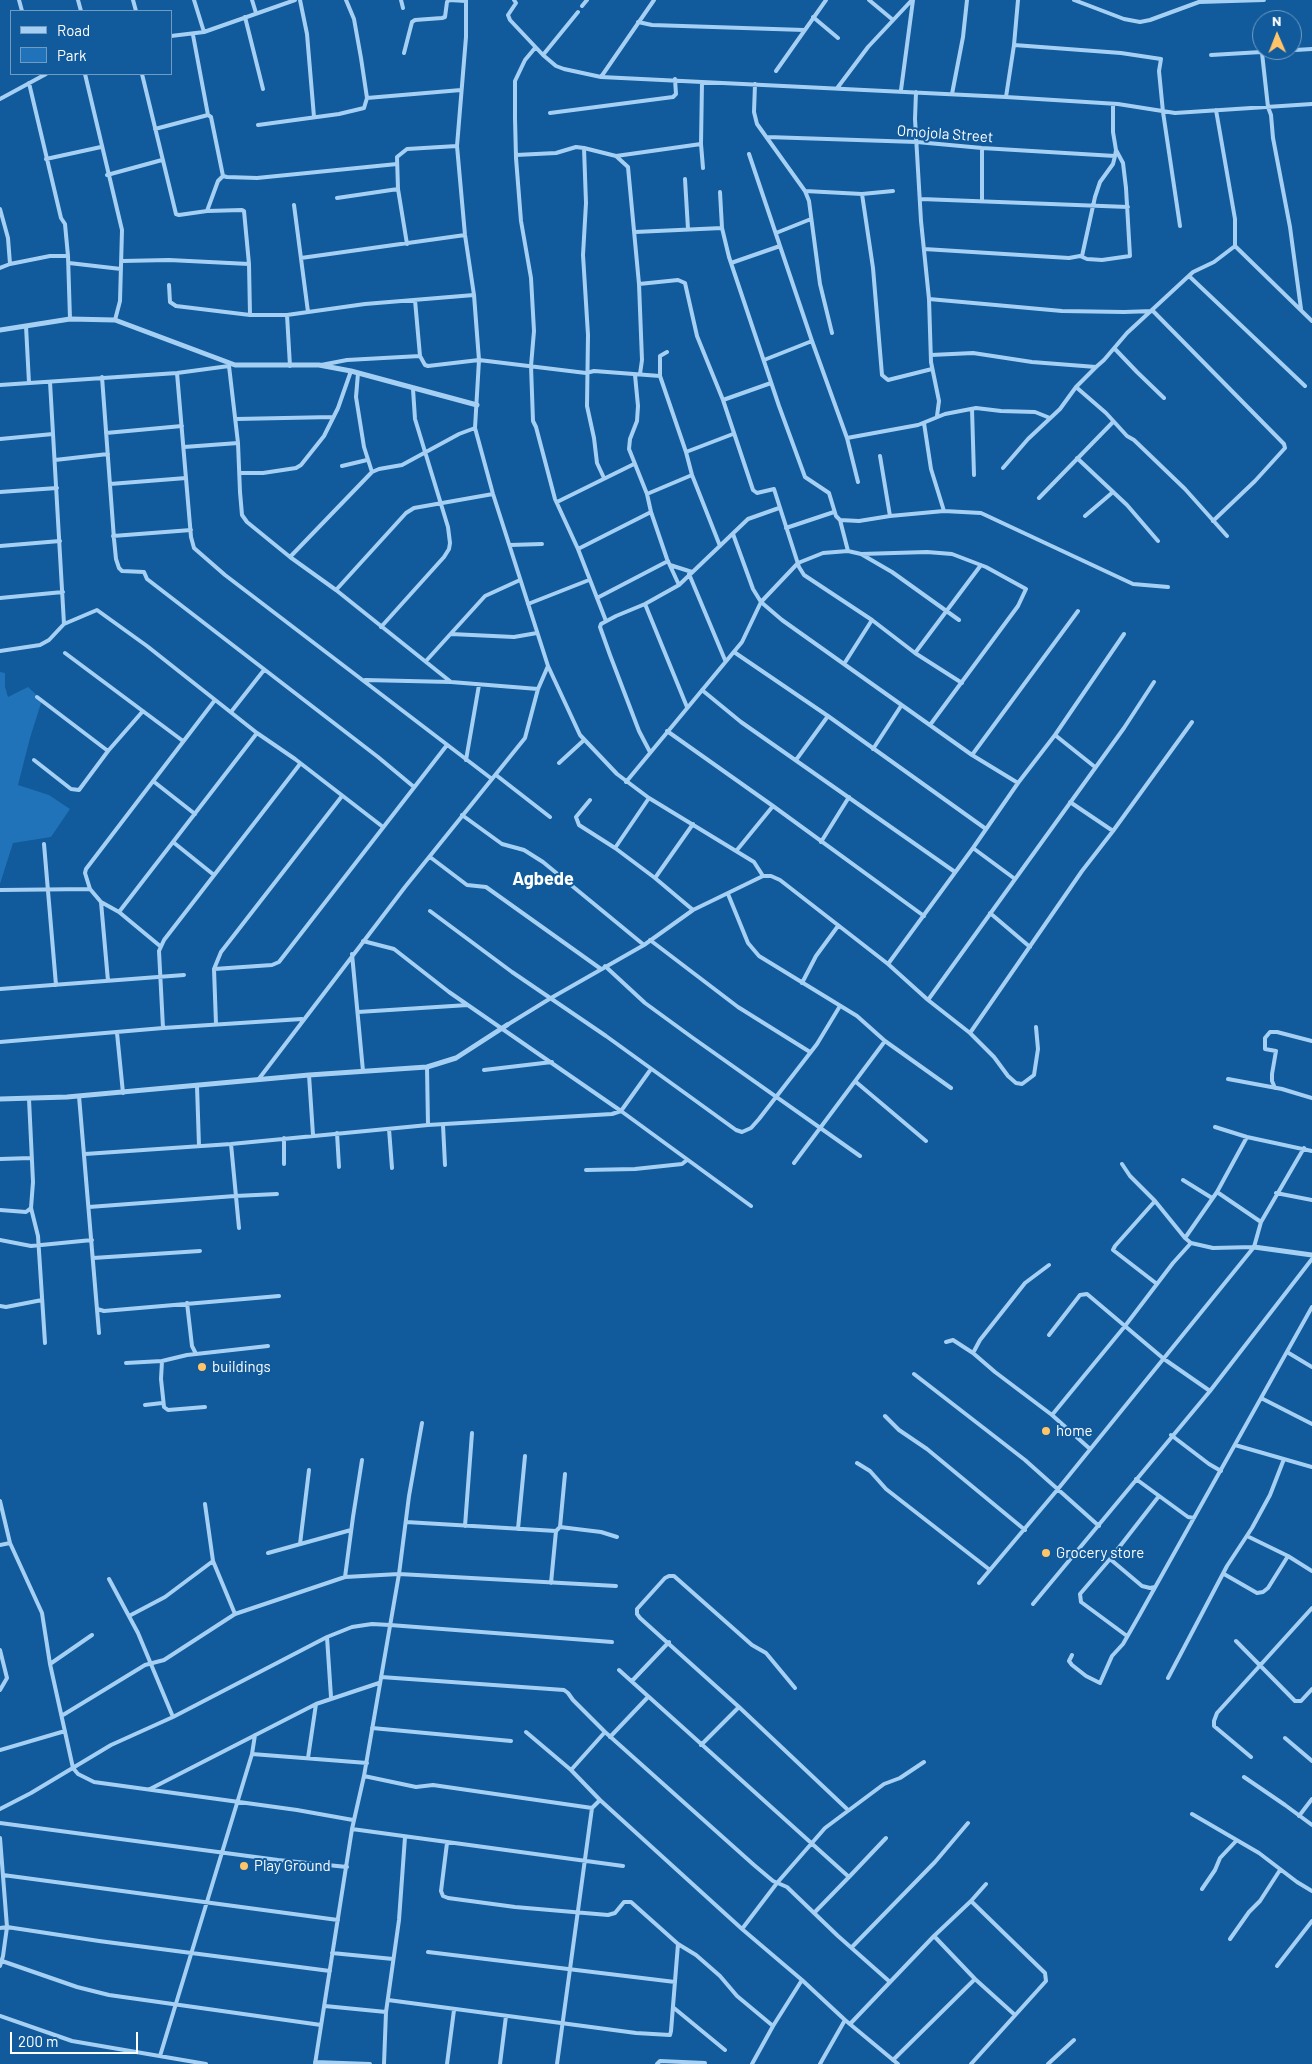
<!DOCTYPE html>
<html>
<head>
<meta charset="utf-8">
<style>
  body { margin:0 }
  #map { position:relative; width:1312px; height:2064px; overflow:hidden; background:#115a9b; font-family:Barlow,sans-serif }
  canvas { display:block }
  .legend { position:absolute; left:10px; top:10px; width:162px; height:65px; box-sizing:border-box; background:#115a9b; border:1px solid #709cc3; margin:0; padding:6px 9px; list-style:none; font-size:15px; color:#fff }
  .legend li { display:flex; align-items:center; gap:10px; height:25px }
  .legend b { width:25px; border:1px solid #709cc3 }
  .north { position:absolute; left:1252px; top:10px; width:50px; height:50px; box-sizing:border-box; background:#115a9b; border:1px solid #709cc3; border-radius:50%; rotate:359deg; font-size:14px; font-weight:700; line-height:20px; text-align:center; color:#fff }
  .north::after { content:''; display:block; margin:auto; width:18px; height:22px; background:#ffc568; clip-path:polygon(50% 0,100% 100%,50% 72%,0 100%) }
  .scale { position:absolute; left:10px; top:2032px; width:128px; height:22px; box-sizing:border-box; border:2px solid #fff; border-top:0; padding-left:6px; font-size:15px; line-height:18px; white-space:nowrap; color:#fff; -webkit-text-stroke:4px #115a9b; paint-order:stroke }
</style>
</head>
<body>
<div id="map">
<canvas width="1312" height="2064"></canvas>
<ul class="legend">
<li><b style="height:6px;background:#a5d0f4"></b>Road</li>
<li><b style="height:14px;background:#2073b8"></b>Park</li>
</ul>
<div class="north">N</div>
<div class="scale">200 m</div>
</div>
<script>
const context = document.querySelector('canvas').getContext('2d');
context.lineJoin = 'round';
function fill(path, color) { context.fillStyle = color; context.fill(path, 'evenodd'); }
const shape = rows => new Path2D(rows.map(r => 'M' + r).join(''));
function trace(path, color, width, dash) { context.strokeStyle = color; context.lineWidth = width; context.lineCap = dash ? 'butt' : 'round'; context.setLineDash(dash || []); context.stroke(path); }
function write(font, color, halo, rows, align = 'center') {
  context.font = font + ' Barlow,sans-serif'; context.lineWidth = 4; context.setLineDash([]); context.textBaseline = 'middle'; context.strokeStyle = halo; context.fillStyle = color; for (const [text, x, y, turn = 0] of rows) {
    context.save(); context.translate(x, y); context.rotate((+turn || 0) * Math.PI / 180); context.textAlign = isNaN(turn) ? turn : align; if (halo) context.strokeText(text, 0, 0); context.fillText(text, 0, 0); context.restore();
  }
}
fill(shape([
  [0,672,5,673,5,687,8,697,28,687,42,700,30,738,18,785,49,795,70,809,51,837,13,843,0,884]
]), '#2073b8');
trace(shape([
  [19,0,22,11],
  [78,0,81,11],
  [133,0,136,11],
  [194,0,204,32],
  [252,0,256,13],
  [300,0,307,34,314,117],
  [401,0,403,8],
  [466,0,466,37,457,146,465,235,474,295,479,360,475,428,493,494,548,666,580,735,617,774,649,798,754,862,763,876],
  [514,0,516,3,508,15,510,20,543,55,556,66,564,69,601,77,1006,97,1118,104,1175,113,1312,104],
  [869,0,893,20],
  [1074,0,1124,19,1140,22,1150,20,1199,2,1264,0],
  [582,6,587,0],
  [245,17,263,89],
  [813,17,838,38],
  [638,22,652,25,804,30],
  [193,35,208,115],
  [171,36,204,32,295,0],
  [1014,45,1121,53,1161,59,1159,71,1163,112,1180,226],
  [535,48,525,60,515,81,515,118,516,158,521,221,531,278,534,331,531,366,533,421,536,427,555,499,578,549,606,621],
  [404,53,412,22,415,20,442,18,445,17,447,2,449,0,466,1],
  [1262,53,1268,107,1271,115,1273,138,1290,227,1301,309],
  [543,55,578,12],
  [1211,55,1312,49],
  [776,71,826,0],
  [85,74,122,230,120,301,115,320],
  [142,74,176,214,179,215,207,211,242,210,244,211,249,264,250,315],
  [601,77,654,0],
  [702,82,701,144,703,168],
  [29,83,61,218,65,224,68,256,70,319],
  [755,84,754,112,757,124,805,191,809,201,820,284,832,333],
  [838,87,868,47,912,0],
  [901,90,913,0],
  [916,92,915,119,921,221,929,299,931,362,939,401,937,416],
  [952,94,963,37,967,0],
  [1006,97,1014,45,1018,0],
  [367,98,461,90],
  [0,99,46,74],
  [550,113,673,97,676,94,675,79],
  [258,125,339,114,364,108,367,98,361,58,354,19,346,0],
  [155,129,208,115,211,117,223,176,227,177,257,178,397,164],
  [767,137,917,142,982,148,1115,156,1116,150],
  [584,148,616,156,628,167,639,284,642,360,640,374],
  [749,154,812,341,847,438,858,482],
  [516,155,556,153,576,147,584,148,586,203,583,255,588,335,587,406,594,438,597,463,604,478],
  [616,156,701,144],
  [46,159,101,147],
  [107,175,162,160],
  [685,179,688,229],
  [805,191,862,194,893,191],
  [720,192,722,228,729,257,779,406,805,477,829,493,836,516,840,520,848,551],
  [862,194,873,268,882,375,888,380,932,369],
  [337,198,398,189],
  [921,199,1128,207],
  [982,201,982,148],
  [294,205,308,312],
  [0,209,8,238,10,264],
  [207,211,218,181,223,176],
  [635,232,722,228],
  [776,233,811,219],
  [407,244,398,189,397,157,407,149,457,146],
  [1235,246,1312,321],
  [924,249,1069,258,1080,256,1087,259,1102,260,1130,256,1126,188,1123,163,1116,150,1113,132,1113,104],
  [1082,256,1095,197,1100,182,1113,164,1115,156],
  [301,258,465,235],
  [122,261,169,260,249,264],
  [69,263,121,269],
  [731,263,780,246],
  [0,268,10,264,50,256,68,256],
  [1189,276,1305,386],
  [639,284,678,280,685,283,697,336,723,400,753,490,757,493,774,489,799,567,804,575,872,620,915,653,962,683],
  [169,285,170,302,176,306,250,315,287,315,365,304,474,295],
  [929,299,1062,311,1124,312,1153,311,1284,444,1285,448,1255,481,1213,521],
  [415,300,420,356,425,365,428,366,479,360,586,373,594,371,660,376],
  [287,315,290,366],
  [26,326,29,383],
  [1115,349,1137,372,1164,398],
  [667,352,660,356,660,376,686,452,692,475,720,546],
  [931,355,973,353,1032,362,1096,367],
  [764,360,812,341],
  [321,365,347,360,420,356],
  [229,366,238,443,240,492,242,515,247,522,290,557,372,472,379,469,402,465,459,434,475,428],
  [177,373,191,537,194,548,225,575,492,779],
  [358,373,356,397,364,447,372,472],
  [635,375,638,406,637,421,630,439,629,449,647,494,651,512,667,559,679,585],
  [102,377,114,539,116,559,119,568,122,571,144,572,147,579,378,757,414,787],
  [50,382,64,624],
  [0,385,177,373,229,366],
  [1076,387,1106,413,1127,436,1134,440,1185,489,1227,536],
  [723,400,771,383],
  [972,409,974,475],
  [236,419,333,417],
  [924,423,931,469,944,511],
  [106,433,182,426],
  [847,438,918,425,945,414,976,408,1001,411,1035,412,1050,418],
  [0,439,53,434],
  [184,447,238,443],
  [686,452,733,434],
  [880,456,890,516],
  [1077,458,1127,505,1158,541],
  [55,460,108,454],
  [342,466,367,460],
  [1003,468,1028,439,1060,409,1076,387,1096,367,1104,360,1127,333,1193,272,1214,262,1235,246,1235,219,1216,110],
  [240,473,263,473,296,468,301,465,324,436,338,408,351,371],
  [110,484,186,478],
  [0,492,57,488],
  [647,494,692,475],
  [1039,498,1113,422],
  [557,502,634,464],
  [1085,516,1113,492],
  [840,520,859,521,890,516,944,511,981,513,1133,584,1168,587],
  [786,528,834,512],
  [733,534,753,589,761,602,782,620,972,755],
  [113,536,191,530],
  [510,545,542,544],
  [0,546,60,541],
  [578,549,651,512],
  [861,554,892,572,959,620],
  [290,557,336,590,451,682],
  [670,565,692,572],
  [689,574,725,660],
  [336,590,406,513,414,508,493,494],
  [0,598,63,592],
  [597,598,668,561],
  [528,604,589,580],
  [645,604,679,585,748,519,779,508],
  [381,627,444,557,449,549,450,543,448,527,415,419,413,389],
  [451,634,514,637,537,633],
  [0,651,40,645,49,640,64,624,97,610,147,646,257,733,295,759,383,827],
  [734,652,828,716,796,760],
  [65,653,183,741],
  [915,653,981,565],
  [426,661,485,596,520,580],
  [844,664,872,620],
  [365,680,451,682,538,689],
  [702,690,741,722,955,872],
  [37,697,108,751],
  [231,712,264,670],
  [828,716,986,829],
  [667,731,773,806,924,916],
  [1055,735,1095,767],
  [873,749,901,706],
  [650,752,639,731,610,655,600,627,601,624,616,616,645,604,687,707],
  [34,760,71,789,79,790,108,751,143,711],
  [466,760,479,685],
  [559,763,583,741],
  [496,775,550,817],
  [153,781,195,814],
  [626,782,742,642,761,602,798,563,823,553,848,551,861,554,927,552,952,554,986,567,1026,589,1018,606,930,725],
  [1018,783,972,755,1078,611],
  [590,800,576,817,579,825,615,848,655,878,693,910],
  [1070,802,1113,831],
  [462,815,502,844,524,850,543,862,644,945],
  [173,842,214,875],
  [821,842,849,797],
  [44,844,56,985],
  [615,848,649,798],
  [973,848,1015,879],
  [737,850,773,806],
  [430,857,467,885,486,887,601,969],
  [655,878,693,824],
  [0,890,90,889],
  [728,894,748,943,759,956,857,1016,885,1041,951,1088],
  [101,902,108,981],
  [430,911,512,972,606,1036,736,1130,742,1132,751,1128,759,1119,817,1044,840,1006],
  [119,912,257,733],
  [990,913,1030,947],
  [650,940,738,1007,810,1052],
  [363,941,394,949,449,992,621,1111,751,1206],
  [160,946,119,912,101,902,90,889,85,873,86,869,215,700],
  [352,954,363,1071],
  [888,964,973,848,1018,783,1055,735,1124,634],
  [605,966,645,1003,693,1038,860,1156],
  [214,969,272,965,279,962,447,745],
  [802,983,816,956,838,926],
  [0,989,184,975],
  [928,1000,1124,728,1154,682],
  [358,1012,468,1005],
  [216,1024,214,969,221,952,342,796],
  [507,1025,551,998,644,945,693,910,763,876,771,876,780,880,888,964,928,1000,970,1033,994,1057,1008,1076,1016,1083,1022,1084,1034,1075,1038,1049,1036,1027],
  [163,1028,159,951,164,940,300,764],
  [117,1033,123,1093],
  [970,1033,1082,871,1113,831,1192,722],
  [0,1042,163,1028,302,1019],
  [427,1067,428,1125],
  [484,1070,552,1062],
  [309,1075,313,1135],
  [1228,1079,1282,1089,1312,1098],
  [258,1080,405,887,525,738,538,689,548,666],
  [856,1082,926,1141],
  [197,1086,199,1146],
  [1275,1088,1272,1081,1272,1074,1276,1051,1265,1049,1265,1038,1270,1032,1277,1032,1312,1041],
  [79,1096,99,1333],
  [443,1125,445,1165],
  [1215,1127,1247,1137,1312,1151],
  [389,1129,392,1168],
  [337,1133,339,1167],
  [284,1138,284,1164],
  [231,1144,239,1228],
  [85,1154,231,1144,428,1125,612,1114,621,1111,651,1069],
  [0,1159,31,1158],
  [794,1163,885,1041],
  [1122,1164,1130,1176,1155,1201,1185,1238,1191,1243,1213,1248,1254,1247],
  [586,1170,635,1169,682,1164,687,1160],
  [1183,1180,1212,1198],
  [1217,1192,1261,1222],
  [1276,1193,1312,1200],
  [1155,1201,1115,1246,1113,1250,1157,1284],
  [89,1207,235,1196,277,1194],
  [31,1208,38,1236,45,1343],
  [0,1210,26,1212,31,1208,33,1182,29,1099],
  [1185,1238,1217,1192,1247,1137],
  [0,1240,31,1246,92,1240],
  [93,1258,200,1251],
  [187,1303,192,1346,196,1354],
  [0,1306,6,1307,42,1300],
  [97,1309,104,1311,279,1296],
  [1049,1335,1080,1295,1087,1294,1164,1359,1210,1391],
  [946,1342,953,1340,973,1353,995,1372,1052,1415,1090,1449],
  [1287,1352,1312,1367],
  [973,1353,980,1340,1025,1283,1049,1265],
  [126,1363,162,1361],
  [914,1374,1025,1460,1099,1526],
  [1261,1398,1312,1424],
  [145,1405,162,1403],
  [205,1407,168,1410,164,1407,161,1379,162,1361,187,1355,268,1346],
  [1052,1415,1125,1326,1173,1263,1191,1243],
  [885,1416,899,1430,927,1449,1025,1530],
  [1171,1435,1209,1464,1221,1471],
  [1235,1445,1312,1467],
  [857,1463,870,1471,886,1489,990,1570],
  [1136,1479,1188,1517,1194,1518],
  [0,1501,10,1543,42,1613,50,1664,73,1768,78,1774,94,1782,297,1810,353,1820],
  [205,1504,213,1561,235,1614],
  [406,1522,556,1531,560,1527,601,1532,617,1537],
  [465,1526,472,1433],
  [560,1527,565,1474],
  [518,1529,525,1456],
  [1247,1536,1288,1556,1312,1571],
  [300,1544,309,1470],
  [0,1545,10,1543],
  [268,1553,351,1530],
  [1110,1559,1142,1586,1150,1588,1155,1587],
  [1224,1574,1257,1593,1263,1592,1268,1588,1288,1556],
  [345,1577,353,1517,362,1460],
  [109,1579,138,1633,173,1717],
  [551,1583,556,1531],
  [979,1583,1058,1489,1254,1247,1261,1222,1304,1148],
  [1033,1604,1210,1391,1312,1259],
  [129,1616,165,1597,213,1561],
  [1127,1636,1081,1602,1080,1594,1110,1559,1159,1496],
  [327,1637,331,1697],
  [1236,1641,1295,1701,1301,1701,1312,1689],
  [0,1650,7,1678,0,1690],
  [1072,1655,1069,1661,1072,1665,1086,1676,1100,1683,1112,1656,1123,1644,1139,1616,1312,1307],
  [50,1664,92,1635],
  [619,1670,849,1877,886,1838],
  [381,1677,564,1690,568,1693,573,1700,605,1732,754,1865,773,1881,787,1887,838,1936,890,1982],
  [1168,1678,1227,1566,1252,1528,1270,1495,1284,1459],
  [632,1681,669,1642],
  [795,1688,766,1653,752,1645,674,1576,669,1576,665,1578,637,1609,637,1614,640,1618,739,1707,848,1810],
  [63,1715,145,1665,164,1660,235,1614,345,1577,399,1574,616,1586],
  [372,1728,511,1741],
  [526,1732,571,1770,600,1800,742,1929,802,1980,845,2020,898,2064],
  [610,1737,648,1697],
  [1285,1738,1312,1761],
  [701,1745,739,1707],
  [0,1750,65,1731],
  [252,1754,367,1763],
  [1251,1757,1214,1726,1214,1721,1217,1713,1312,1608],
  [308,1758,316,1704],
  [571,1770,605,1732],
  [364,1776,416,1787,433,1785,592,1808],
  [1244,1777,1285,1805,1312,1825],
  [150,1789,316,1704,379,1683],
  [0,1809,31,1793,111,1745,173,1717,327,1637,352,1627,372,1624,390,1625,612,1642],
  [1192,1814,1259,1853,1297,1882,1312,1891],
  [1299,1816,1312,1799],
  [0,1823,278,1860,347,1867],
  [352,1829,623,1866],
  [0,1838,7,1927,3,1956,0,1966],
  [3,1875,338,1920],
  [1202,1889,1215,1870,1220,1858,1237,1840],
  [971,1901,986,1884],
  [814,1913,849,1877],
  [0,1928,7,1927,99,1941,330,1971],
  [742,1929,777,1883,825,1828,884,1784,900,1778,924,1762],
  [934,1936,975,1979,1015,2015],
  [1230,1939,1249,1912,1260,1901,1280,1870],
  [678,1944,696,1955,720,1976,737,1996,773,2026],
  [852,1947,935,1862,968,1823],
  [428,1952,675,1982],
  [332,1953,393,1959],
  [2,1961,77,1987,109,1995,321,2025],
  [1277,1966,1312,1921],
  [388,2000,636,2033,670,2035,671,2031,678,1944,631,1902,624,1902,615,1913,608,1915,515,1907,448,1898,443,1896,441,1891,447,1843],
  [325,2006,386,2012],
  [674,2008,725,2050],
  [0,2016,72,2041,206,2064],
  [850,2024,934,1936,971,1901,1045,1973,1046,1981,971,2064],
  [160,2056,252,1754,255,1735],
  [893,2060,975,1979],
  [315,2062,370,2064],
  [315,2064,352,1829,364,1776,399,1574,409,1496,422,1423],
  [384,2064,386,2012,399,1920,405,1837],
  [447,2064,454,2010],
  [500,2064,506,2016],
  [557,2064,592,1808,600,1800],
  [657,2064,660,2061,705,2063],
  [752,2064,773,2026,802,1980],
  [820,2064,845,2020],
  [1048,2064,1074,2040]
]), '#a5d0f4', 4);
trace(shape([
  [0,330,70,319,115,320,235,365,319,365,351,371,477,405],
  [0,1099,67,1097,309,1075,427,1067,456,1058,507,1025],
  [1254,1247,1312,1255]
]), '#a5d0f4', 5);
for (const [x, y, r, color] of [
  [202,1367,5,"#ffc568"],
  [1046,1431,5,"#ffc568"],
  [1046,1553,5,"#ffc568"],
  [244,1866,5,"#ffc568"]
]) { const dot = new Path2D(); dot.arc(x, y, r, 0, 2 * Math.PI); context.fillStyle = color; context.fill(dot); trace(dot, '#115a9b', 2); }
write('15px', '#fff', '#115a9b', [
  ["Omojola Street",945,134,4]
]);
write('15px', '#fff', '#115a9b', [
  ["buildings",212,1367],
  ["home",1056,1431],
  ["Grocery store",1056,1553],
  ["Play Ground",254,1866]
], 'left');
write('bold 18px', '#fff', '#115a9b', [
  ["Agbede",543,879]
]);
</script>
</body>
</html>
